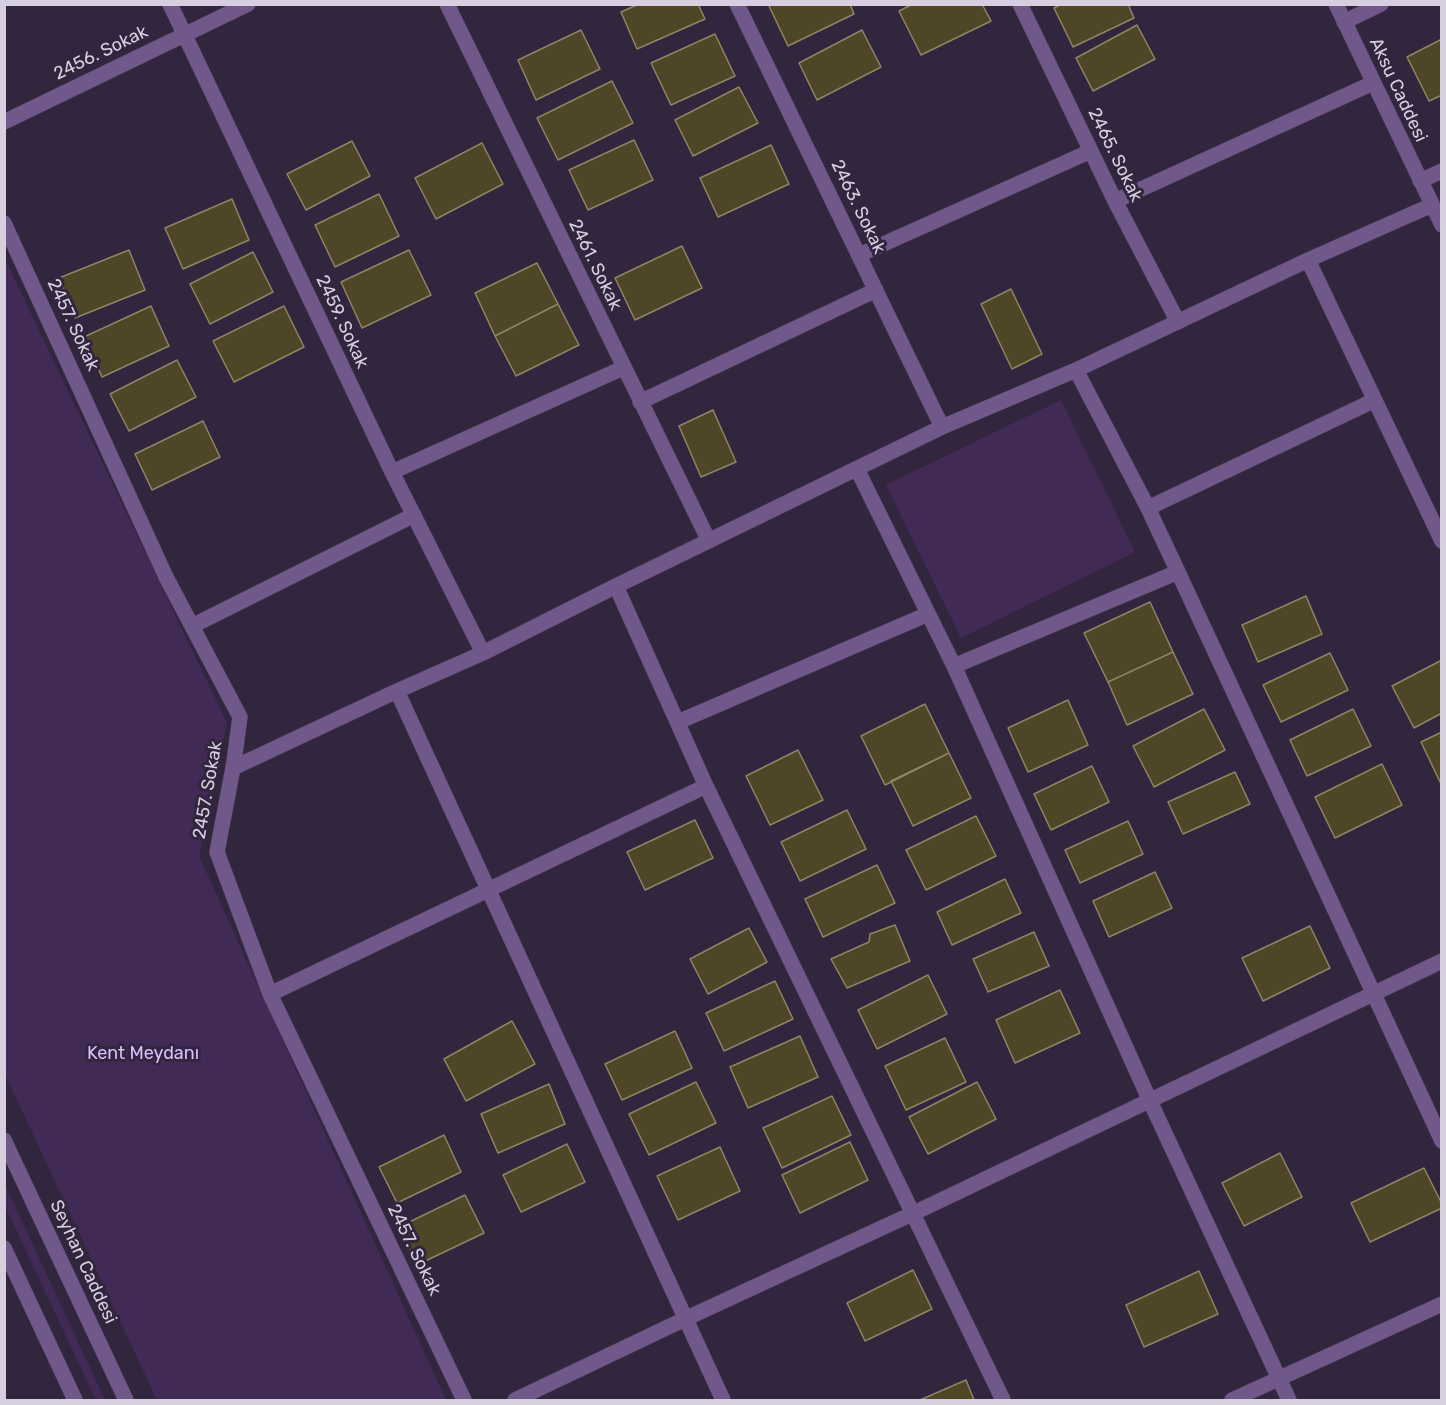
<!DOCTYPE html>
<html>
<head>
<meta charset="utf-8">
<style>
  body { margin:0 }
  #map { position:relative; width:1446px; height:1405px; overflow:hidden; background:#32263f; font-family:Rubik,sans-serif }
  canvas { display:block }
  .frame { position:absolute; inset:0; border:6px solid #d7cfdf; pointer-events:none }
</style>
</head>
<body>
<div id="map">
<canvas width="1446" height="1405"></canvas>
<div class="frame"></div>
</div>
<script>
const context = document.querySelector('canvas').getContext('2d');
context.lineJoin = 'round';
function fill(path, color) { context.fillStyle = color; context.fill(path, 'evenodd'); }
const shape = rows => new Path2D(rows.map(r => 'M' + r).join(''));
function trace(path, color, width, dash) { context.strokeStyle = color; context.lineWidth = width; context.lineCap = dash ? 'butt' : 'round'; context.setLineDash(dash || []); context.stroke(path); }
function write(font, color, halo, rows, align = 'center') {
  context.font = font + ' Rubik,sans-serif'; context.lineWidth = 6; context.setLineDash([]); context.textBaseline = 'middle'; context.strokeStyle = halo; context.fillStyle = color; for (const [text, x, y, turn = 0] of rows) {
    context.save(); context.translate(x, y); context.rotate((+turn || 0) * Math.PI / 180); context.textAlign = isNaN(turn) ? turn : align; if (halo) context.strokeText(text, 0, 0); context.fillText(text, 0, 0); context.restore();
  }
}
fill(shape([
  [4,257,227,723,199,856,446,1400,157,1400,5,1074],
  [1061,400,1135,552,961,638,886,485],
  [4,1185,5,1185,105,1400,96,1400,5,1206]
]), '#412b56');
const building = shape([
  [639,4,698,4,705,19,637,49,621,12,639,4],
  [772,4,850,4,854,14,788,46,769,6,772,4],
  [913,4,982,4,991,21,921,55,899,11,913,4],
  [1062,4,1128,4,1134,18,1073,47,1054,8,1062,4],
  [1137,25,1155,59,1093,91,1076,58,1137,25],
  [581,30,600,69,536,100,518,60,581,30],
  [862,30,881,67,817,100,799,63,862,30],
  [715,34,735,76,671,105,651,63,715,34],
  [1442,39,1442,95,1429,101,1407,57,1442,39],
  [612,81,633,123,558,160,537,118,612,81],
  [739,87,758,123,693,156,675,120,739,87],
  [634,140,653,180,588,210,569,170,634,140],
  [352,141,370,176,306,210,287,174,352,141],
  [482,143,503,184,436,219,415,178,482,143],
  [771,145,789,184,718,217,700,178,771,145],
  [379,194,399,236,335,267,315,225,379,194],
  [232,199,249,240,183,269,165,228,232,199],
  [682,246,702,288,635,320,615,278,682,246],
  [129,250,145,290,75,318,59,278,129,250],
  [409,250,431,295,362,328,341,282,409,250],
  [253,252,273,292,210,324,190,284,253,252],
  [537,263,558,304,495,336,475,293,537,263],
  [1011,289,1042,354,1012,369,981,304,1011,289],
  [558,304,579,345,516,376,495,336,558,304],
  [151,306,169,346,102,377,84,337,151,306],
  [284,306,304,347,234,382,213,341,284,306],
  [177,360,196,397,129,431,110,394,177,360],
  [713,410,736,462,701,477,679,426,713,410],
  [203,421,220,457,152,490,135,454,203,421],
  [1306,596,1322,634,1258,662,1242,625,1306,596],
  [1150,602,1173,652,1108,682,1084,633,1150,602],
  [1173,652,1193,694,1127,725,1108,682,1173,652],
  [1330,653,1348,690,1281,722,1263,685,1330,653],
  [1442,660,1442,713,1414,728,1392,686,1442,660],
  [1068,700,1088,745,1028,772,1008,728,1068,700],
  [925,704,949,753,885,785,861,736,925,704],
  [1204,709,1225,750,1154,787,1133,746,1204,709],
  [1353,709,1371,746,1307,776,1290,740,1353,709],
  [1442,732,1442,783,1441,784,1421,742,1442,732],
  [798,750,823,800,770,825,746,776,798,750],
  [949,753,971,798,913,826,891,781,949,753],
  [1382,764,1402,805,1335,838,1315,797,1382,764],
  [1092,766,1109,802,1051,830,1034,794,1092,766],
  [1235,772,1250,804,1183,834,1168,802,1235,772],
  [847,810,866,849,800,881,781,842,847,810],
  [976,816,996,856,926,890,906,850,976,816],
  [695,820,713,858,645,890,627,852,695,820],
  [1128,821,1143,854,1080,883,1065,850,1128,821],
  [877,865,895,903,823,937,805,899,877,865],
  [1155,872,1172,908,1109,937,1093,901,1155,872],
  [1005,879,1021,913,952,945,937,912,1005,879],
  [895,925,910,961,847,988,831,959,869,942,870,934,895,925],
  [1310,926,1330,968,1263,1001,1242,958,1310,926],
  [749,928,767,962,708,994,690,959,749,928],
  [1034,932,1049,966,988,992,973,959,1034,932],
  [928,975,947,1014,877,1049,858,1010,928,975],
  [775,981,793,1019,724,1051,706,1013,775,981],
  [1060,990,1080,1033,1015,1063,996,1020,1060,990],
  [512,1021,535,1064,466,1101,444,1059,512,1021],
  [675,1031,692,1068,622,1100,605,1064,675,1031],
  [800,1036,818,1077,748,1108,730,1067,800,1036],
  [945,1038,966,1082,906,1110,885,1066,945,1038],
  [696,1082,716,1123,649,1155,629,1114,696,1082],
  [977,1082,996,1119,928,1154,909,1117,977,1082],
  [549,1084,565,1124,498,1153,481,1114,549,1084],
  [832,1096,851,1135,782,1168,763,1128,832,1096],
  [444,1135,461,1172,397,1203,379,1167,444,1135],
  [850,1142,868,1180,800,1213,782,1175,850,1142],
  [567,1144,585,1182,521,1212,503,1175,567,1144],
  [720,1147,740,1191,678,1220,657,1176,720,1147],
  [1280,1153,1302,1197,1244,1226,1222,1183,1280,1153],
  [1424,1168,1442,1204,1442,1208,1370,1242,1351,1203,1424,1168],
  [465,1195,484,1233,417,1265,399,1227,465,1195],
  [913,1270,932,1309,865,1341,847,1303,913,1270],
  [1199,1271,1218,1314,1144,1347,1126,1305,1199,1271],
  [966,1380,974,1400,920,1400,966,1380]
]);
fill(building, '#4f4628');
trace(building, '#8f8464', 1.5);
const minor = shape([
  [170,4,392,472,483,653],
  [447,4,709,541],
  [737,4,942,427],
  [1020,4,1115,201,1178,322],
  [1336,4,1442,225],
  [1344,22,1381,4],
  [4,122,248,4],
  [1420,181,1442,171],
  [1115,201,1373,83],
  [4,223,166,577,240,717,233,768,217,852,270,994,464,1400],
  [859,255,1091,151],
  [1308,260,1442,541],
  [1076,370,1148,508,1178,572,1442,1141],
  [640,402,876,290],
  [857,469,954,666,1150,1101,1289,1400],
  [392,472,623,368],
  [1148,508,1375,400],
  [616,586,706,786,1003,1400],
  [192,626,414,515],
  [954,666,1178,572],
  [397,691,723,1400],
  [678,722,928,614],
  [233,768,397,691,483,653,616,586,942,427,1076,370,1308,260,1432,205],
  [270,994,706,786],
  [4,1140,126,1400],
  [4,1248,75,1400],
  [515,1400,685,1319,914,1213,1442,961],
  [1232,1400,1442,1304]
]);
trace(minor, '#4c4159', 16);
trace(minor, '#71588b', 15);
write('18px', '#d7cfdf', '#32263f', [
  ["2456. Sokak",101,53,-26],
  ["Aksu Caddesi",1398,90,65],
  ["2465. Sokak",1115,155,64],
  ["2463. Sokak",858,207,64],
  ["2461. Sokak",595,265,64],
  ["2459. Sokak",342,322,65],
  ["2457. Sokak",73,325,65],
  ["2457. Sokak",208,790,-80],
  ["2457. Sokak",414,1250,64],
  ["Seyhan Caddesi",83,1262,65]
]);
write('18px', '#dcbdfd', '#32263f', [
  ["Kent Meydanı",143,1054]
]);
</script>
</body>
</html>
